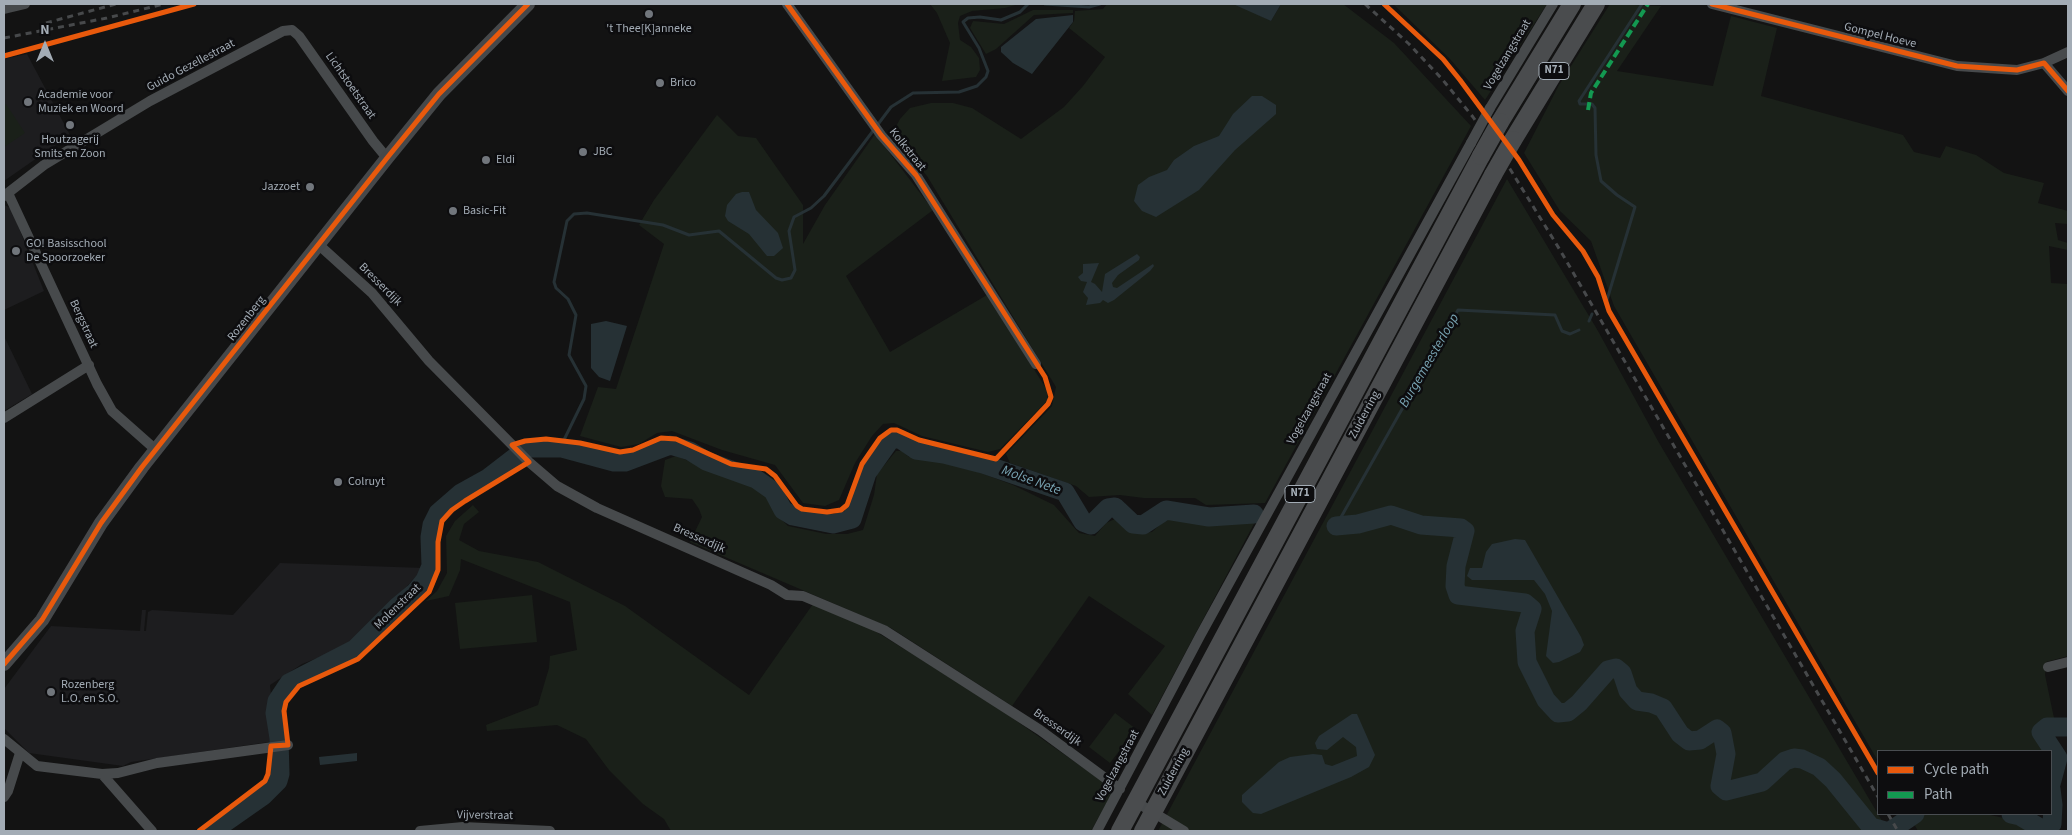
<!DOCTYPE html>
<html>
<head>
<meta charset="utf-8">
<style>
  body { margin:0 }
  #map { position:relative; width:2072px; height:835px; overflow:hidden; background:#131313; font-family:"Source Sans 3",sans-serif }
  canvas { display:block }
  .frame { position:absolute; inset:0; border:5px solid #a3acb5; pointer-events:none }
  .legend { position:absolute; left:1877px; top:750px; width:175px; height:65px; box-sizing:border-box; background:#0d0d0f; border:1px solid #494d51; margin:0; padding:6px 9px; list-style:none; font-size:15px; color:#a3acb5 }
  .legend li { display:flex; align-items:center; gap:10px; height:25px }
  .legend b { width:25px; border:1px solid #494d51 }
  .north { position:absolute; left:20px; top:20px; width:50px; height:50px; -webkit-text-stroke:4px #0d0d0f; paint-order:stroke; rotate:0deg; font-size:14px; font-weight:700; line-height:20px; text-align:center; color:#a3acb5 }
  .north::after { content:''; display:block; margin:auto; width:18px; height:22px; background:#a3acb5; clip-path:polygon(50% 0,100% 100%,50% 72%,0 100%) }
</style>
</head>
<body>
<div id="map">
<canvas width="2072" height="835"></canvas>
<div class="frame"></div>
<ul class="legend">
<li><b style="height:6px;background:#e8590c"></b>Cycle path</li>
<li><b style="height:6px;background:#139951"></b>Path</li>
</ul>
<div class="north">N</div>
</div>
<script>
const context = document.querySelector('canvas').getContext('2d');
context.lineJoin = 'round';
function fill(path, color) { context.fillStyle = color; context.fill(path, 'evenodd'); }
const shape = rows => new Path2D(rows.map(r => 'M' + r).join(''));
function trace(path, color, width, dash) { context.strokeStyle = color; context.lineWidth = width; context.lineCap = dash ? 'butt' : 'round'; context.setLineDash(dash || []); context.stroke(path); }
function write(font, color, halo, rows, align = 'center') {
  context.font = font + ' "Source Sans 3",sans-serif'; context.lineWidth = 5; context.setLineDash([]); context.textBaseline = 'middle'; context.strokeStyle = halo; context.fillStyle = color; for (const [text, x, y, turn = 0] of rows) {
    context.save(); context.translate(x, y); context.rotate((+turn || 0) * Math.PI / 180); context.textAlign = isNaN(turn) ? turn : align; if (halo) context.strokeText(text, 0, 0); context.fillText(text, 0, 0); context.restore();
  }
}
fill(shape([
  [27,54,70,135,4,181,4,59],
  [4,205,11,208,44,291,4,310],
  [4,336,32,394,4,411],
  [280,563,424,568,353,644,302,664,270,685,276,741,131,762,123,766,29,753,4,728,4,689,51,626,140,631,142,610,146,610,144,631,146,631,148,612,152,610,233,615]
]), '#1d1d1f');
fill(shape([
  [930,4,1019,4,1005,8,972,11,960,16,958,23,960,40,971,47,979,58,980,70,976,77,942,81,950,43,937,13],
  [1107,4,1237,4,1271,21,1281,4,1343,4,1394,43,1471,126,1265,503,1206,505,1195,498,1144,498,1120,495,1089,497,1076,486,1010,463,1006,454,1052,406,1056,387,927,176,892,134,900,119,910,108,931,103,953,103,972,108,1021,139,1064,107,1083,86,1105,57,1069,28,1074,21,1075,11,1103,9],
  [1393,4,1547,4,1485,100,1450,59],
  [1610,4,1661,6,1617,71,1713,86,1731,16,1777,28,1761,96,1903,135,1914,152,1940,158,1946,146,1976,155,2004,173,2044,183,2038,203,2068,211,2068,224,2055,223,2058,240,2068,243,2068,250,2049,246,2051,283,2068,284,2068,656,2046,662,2045,675,2054,718,2042,724,2043,728,2038,733,2042,744,2048,751,1878,751,1878,761,1614,306,1591,241,1560,211,1524,153,1559,85],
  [1033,10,1073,10,1073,13,1034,15,996,49,986,54,970,28,973,21,1004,24],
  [6,104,25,133,4,147,4,105],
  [717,115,738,136,756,138,803,205,803,244,825,205,875,134,933,210,846,276,890,352,987,295,1047,390,1048,400,1000,449,988,452,922,436,894,423,883,424,872,436,855,463,839,500,825,506,803,503,775,465,722,450,672,431,657,433,639,444,621,447,580,436,598,387,616,389,664,244,639,225,654,200],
  [1507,179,1598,331,1658,441,1888,831,1158,831],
  [896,451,902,451,909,457,925,456,954,463,1013,485,1054,505,1079,533,1095,536,1106,523,1115,519,1131,531,1143,533,1152,532,1164,521,1179,517,1197,524,1256,520,1152,715,1128,694,1165,646,1089,596,1012,706,891,628,690,542,702,517,699,509,692,499,665,497,661,486,665,460,676,456,755,487,769,498,775,513,788,526,826,534,847,534,863,530,874,495,877,474],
  [473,505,479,512,464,524,459,540,479,551,538,562,625,606,749,695,813,604,868,627,916,656,1008,715,1112,788,1112,793,1091,831,671,831,664,819,643,804,609,770,586,739,557,725,487,731,486,725,538,705,549,668,550,656,577,650,570,602,461,559,460,570,449,596,426,601,437,591,447,573,446,536,455,521],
  [532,595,537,642,460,649,455,603],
  [1115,713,1136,729,1110,763,1089,747],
  [1926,814,1986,814,2017,821,2034,831,1918,831,1914,824]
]), '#1a2019');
fill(shape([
  [1233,4,1281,4,1271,21],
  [1073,15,1073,22,1032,74,1013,63,1001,52,1001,47,1036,19],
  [1252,96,1262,96,1276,105,1276,114,1235,150,1199,190,1156,217,1142,211,1134,201,1138,185,1149,177,1167,170,1174,160,1194,146,1219,136,1233,114],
  [742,192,749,192,756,210,778,233,783,248,774,256,767,256,749,234,728,221,725,216,727,205,736,194],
  [1137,254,1140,257,1139,260,1118,275,1112,283,1113,287,1117,288,1153,264,1154,266,1150,271,1114,300,1108,303,1103,300,1100,303,1086,305,1088,298,1083,292,1087,282,1081,281,1078,277,1083,273,1083,264,1099,263,1091,282,1095,284,1102,292,1105,274],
  [606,321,627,326,610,381,599,377,591,368,591,324],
  [1515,539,1525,540,1581,637,1584,645,1580,652,1559,662,1553,663,1546,656,1552,611,1545,594,1534,580,1472,580,1467,576,1470,568,1482,568,1486,552,1492,544],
  [1352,714,1357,714,1375,755,1369,767,1351,777,1261,814,1253,813,1242,802,1242,795,1279,762,1290,757,1313,754,1322,755,1325,764,1332,766,1357,756,1356,747,1343,737,1327,750,1317,749,1315,743,1319,736],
  [357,753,357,761,320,765,319,757]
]), '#263135');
trace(shape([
  [1045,4,1089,7,1100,4],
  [1606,303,1635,207,1617,195,1601,181,1596,155,1595,108,1592,104,1580,104,1579,101,1642,4],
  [1589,321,1592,314],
  [560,448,584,399,586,386,569,355,576,315,568,299,556,288,554,282,567,221,574,214,587,213,663,225,689,235,719,231,776,278,782,280,791,278,795,270,789,231,794,217,811,208,824,196,891,107,913,93,959,92,977,86,986,77,988,71,979,48,963,22,968,18,980,17,1001,20,1020,12,1028,4],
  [1336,526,1458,310,1555,315,1562,331,1570,334,1579,330]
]), '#263135', 3);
trace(shape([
  [1336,526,1358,524,1391,515,1421,525,1461,528,1465,531,1456,566,1455,586,1458,595,1525,603,1532,609,1525,631,1527,662,1546,700,1558,713,1568,712,1579,703,1608,670,1616,668,1622,673,1628,691,1637,701,1651,703,1663,708,1680,734,1689,741,1700,740,1717,729,1722,733,1726,754,1720,786,1726,791,1762,782,1785,761,1794,758,1802,759,1819,767,1833,780,1871,827,1885,831],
  [2051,784,2058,758,2041,732,2047,727,2068,727],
  [2011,814,2020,816,2045,831,2052,824,2053,805,2051,789],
  [213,831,263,796,278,781,280,774,279,738,275,713,277,701,289,683,355,649,398,606,415,592,425,580,431,566,430,537,432,525,438,513,461,493,488,478,527,448,562,448,614,462,625,462,670,445,690,451,706,461,756,479,773,491,783,510,793,516,833,524,852,519,867,473,891,439,900,439,916,450,944,454,983,464,1065,492,1083,522,1091,525,1108,508,1115,507,1133,524,1143,525,1166,510,1209,517,1254,514],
  [1890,831,1915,814]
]), '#263135', 19);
trace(shape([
  [787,4,881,135,916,175,1036,364],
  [1712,4,1957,66,2017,70,2044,63,2068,52],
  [4,9,25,4],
  [2044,63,2068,91],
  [1490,108,1553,4],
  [8,193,97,384,112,411,156,450],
  [4,196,44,165,150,101,283,31,292,30,299,36,373,141,387,158],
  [319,245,372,293,429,361,529,462,557,486,597,508,771,585,787,595,803,596,884,630,1040,730,1120,789],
  [4,418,89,365],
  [2048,667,2068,662],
  [4,739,37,766,102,774,118,773,157,763,288,745],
  [102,774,152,831],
  [4,797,8,791,20,753],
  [1136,802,1184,831],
  [420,831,463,827,550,831],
  [1097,831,1200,636,1471,143]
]), '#474a4c', 10);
trace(shape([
  [4,664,42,620,101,523,142,467,387,158,439,94,528,4]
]), '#46484a', 14);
trace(shape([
  [1500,122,1572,4],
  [1513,140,1596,4],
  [1120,831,1481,156],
  [1143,831,1493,175]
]), '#4a4c4e', 18);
trace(shape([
  [1365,4,1409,44,1442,79,1473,117,1510,169,1560,250,1878,797],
  [46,23,116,4],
  [4,38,107,18,164,4],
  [1888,814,1898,831]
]), '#47494b', 3, [6, 5]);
trace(shape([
  [1471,143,1490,108]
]), '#474a4c', 10);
trace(shape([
  [1481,156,1500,122],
  [1493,175,1513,140]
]), '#4a4c4e', 18);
trace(shape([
  [1588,110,1591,93,1648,4]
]), '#139951', 4, [8, 4]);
trace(shape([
  [1384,4,1443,59,1460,80,1519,160,1553,215,1583,251,1598,277,1609,311,1878,773],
  [1712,4,1957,66,2017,70,2044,63,2068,91],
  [4,56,194,4],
  [4,664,42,620,101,523,142,467,387,158,439,94,528,4],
  [199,831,265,781,268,774,271,746,288,745,284,711,286,702,299,686,358,659,429,592,438,570,438,542,442,521,452,510,465,501,529,462,512,445,525,441,546,439,580,443,620,452,633,450,661,438,676,439,731,464,766,469,775,476,797,506,802,509,827,512,841,510,847,505,862,464,880,438,891,430,897,430,919,440,996,459,1048,404,1051,397,1045,377,916,175,881,135,787,4]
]), '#e8590c', 5);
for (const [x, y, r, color] of [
  [649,14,5,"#71767c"],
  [660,83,5,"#71767c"],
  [28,102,5,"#71767c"],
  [70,125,5,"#71767c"],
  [583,152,5,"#71767c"],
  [486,160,5,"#71767c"],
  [310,187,5,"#71767c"],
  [453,211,5,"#71767c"],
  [16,251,5,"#71767c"],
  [338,482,5,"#71767c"],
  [51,692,5,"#71767c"]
]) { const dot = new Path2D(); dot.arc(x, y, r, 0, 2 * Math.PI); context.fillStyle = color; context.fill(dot); trace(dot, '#0d0d0f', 2); }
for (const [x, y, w] of [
  [1554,71,30],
  [1300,494,30]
]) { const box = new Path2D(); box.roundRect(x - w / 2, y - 8.5, w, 17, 4); context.fillStyle = '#0d0d0f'; context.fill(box); trace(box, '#a3acb5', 1); }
write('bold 11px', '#a3acb5', null, [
  ["N71",1554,71],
  ["N71",1300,494]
]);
write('12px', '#a3acb5', '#0d0d0f', [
  ["'t Thee[K]anneke",649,29,"center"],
  ["Brico",670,83],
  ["Academie voor",38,95],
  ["Muziek en Woord",38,109],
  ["Houtzagerij",70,140,"center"],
  ["Smits en Zoon",70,154,"center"],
  ["JBC",593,152],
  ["Eldi",496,160],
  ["Jazzoet",300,187,"right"],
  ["Basic-Fit",463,211],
  ["GO! Basisschool",26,244],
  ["De Spoorzoeker",26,258],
  ["Colruyt",348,482],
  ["Rozenberg",61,685],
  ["L.O. en S.O.",61,699]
], 'left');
write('12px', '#a3acb5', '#0d0d0f', [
  ["Gompel Hoeve",1880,36,14],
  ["Vogelzangstraat",1508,55,-59],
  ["Guido Gezellestraat",191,66,-28],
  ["Lichtstoetstraat",350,86,55],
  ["Kolkstraat",907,150,51],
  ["Bresserdijk",380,285,45],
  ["Rozenberg",247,319,-52],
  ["Bergstraat",83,324,65],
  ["Vogelzangstraat",1310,409,-61],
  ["Zuiderring",1365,415,-62],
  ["Bresserdijk",699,539,24],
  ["Molenstraat",398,607,-44],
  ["Bresserdijk",1057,728,35],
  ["Vogelzangstraat",1118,766,-62],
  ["Zuiderring",1174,772,-62],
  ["Vijverstraat",485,816,1]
]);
write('italic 14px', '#78a3b2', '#0d0d0f', [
  ["Burgemeesterloop",1430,361,-60],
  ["Molse Nete",1031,481,20]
]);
</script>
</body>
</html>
